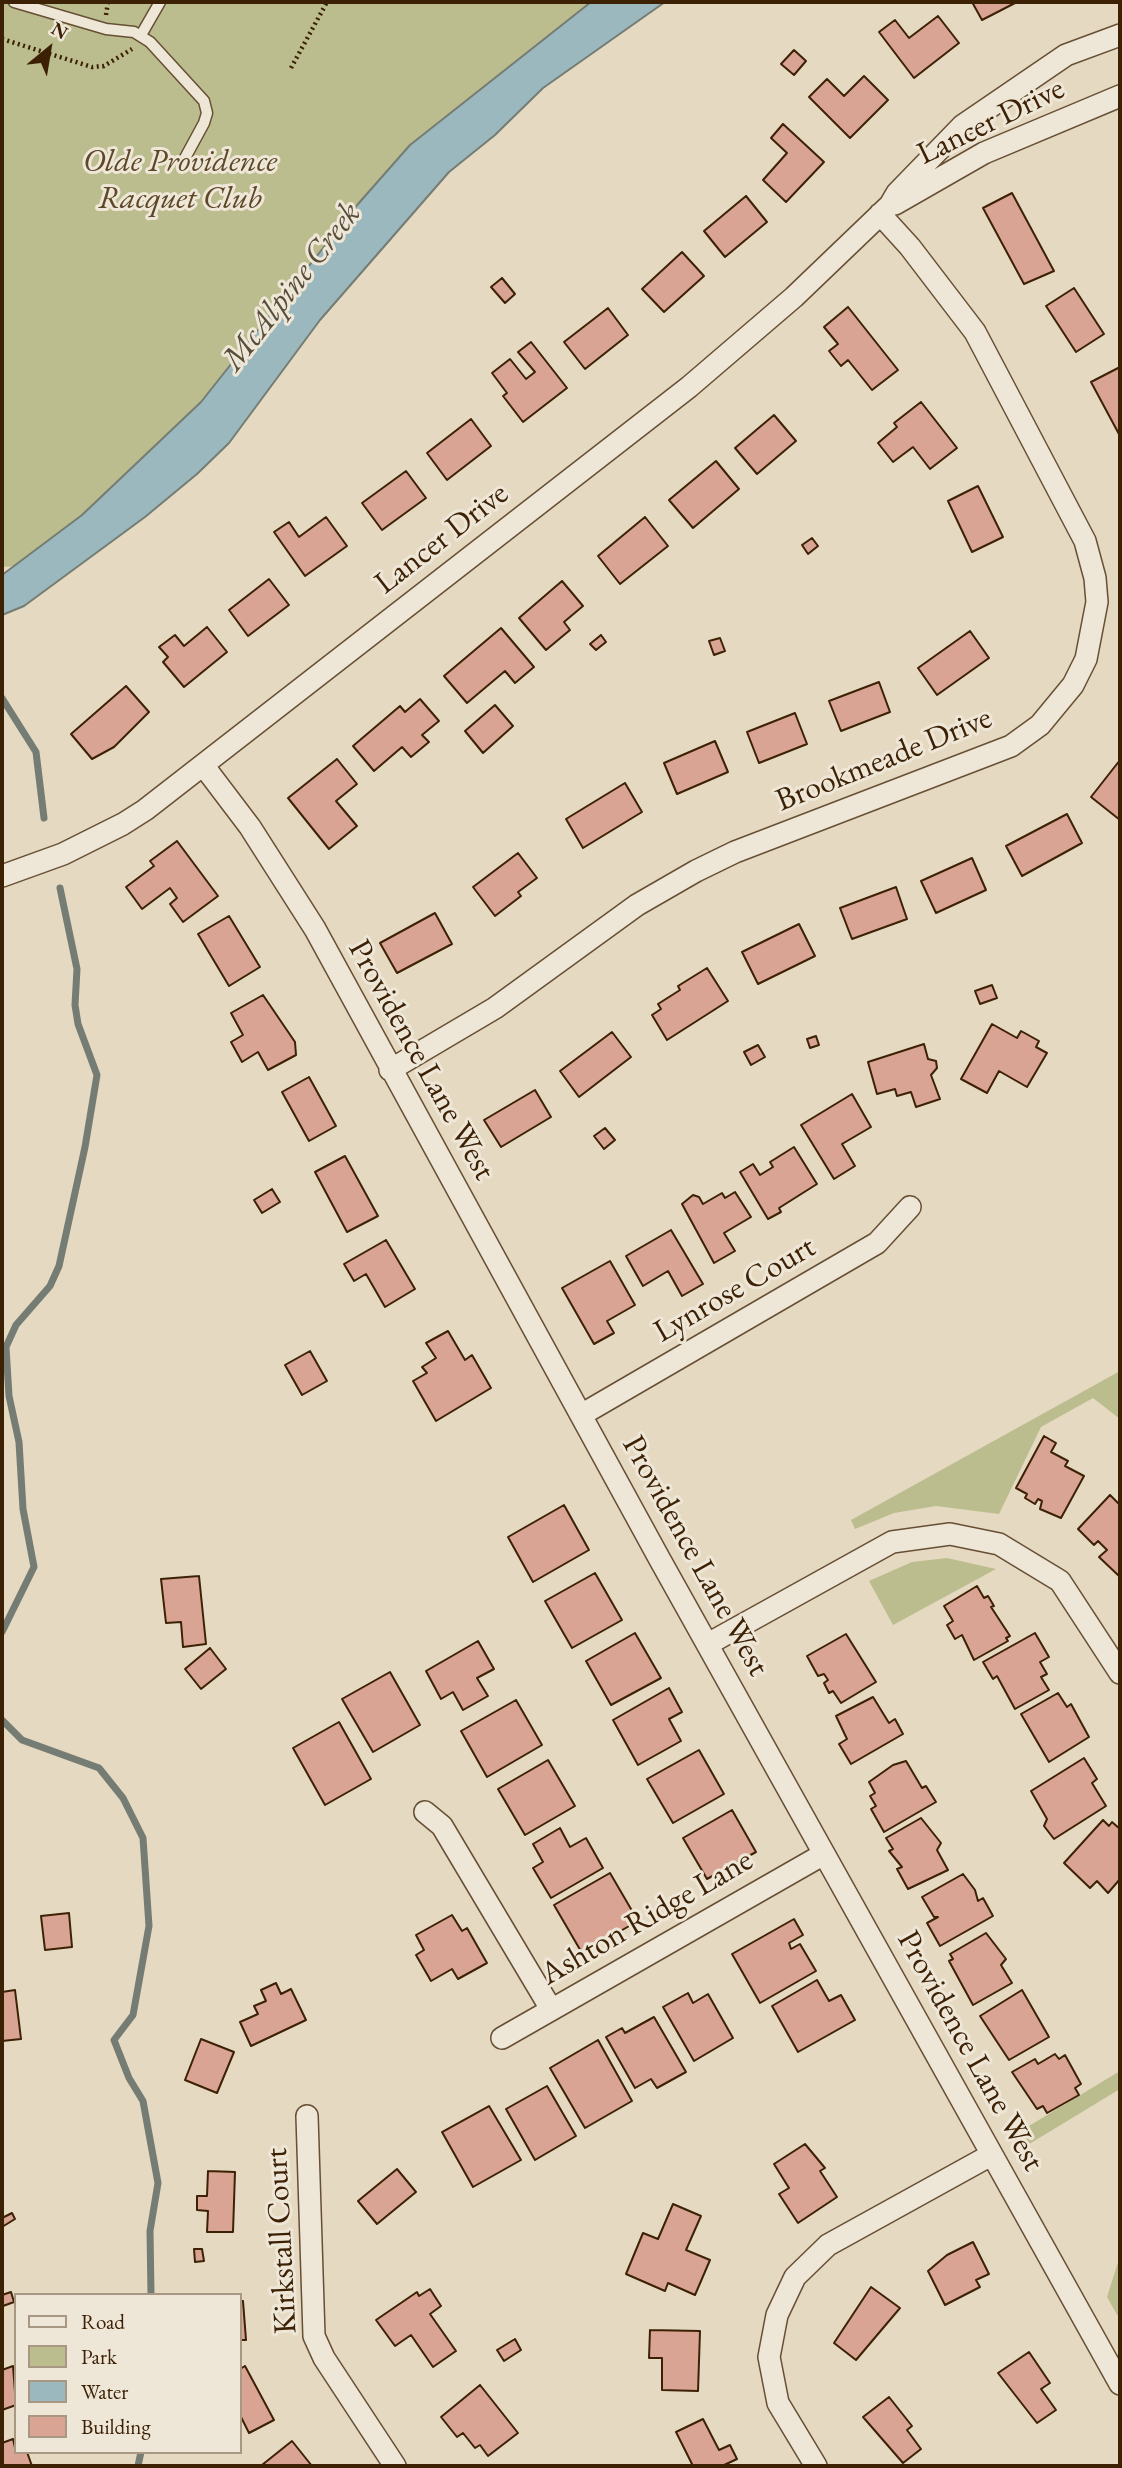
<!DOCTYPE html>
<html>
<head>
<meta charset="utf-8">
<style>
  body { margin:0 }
  #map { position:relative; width:1122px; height:2468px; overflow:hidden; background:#e5d9c1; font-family:"EB Garamond",serif }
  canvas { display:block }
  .frame { position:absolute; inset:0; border:4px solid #3d2105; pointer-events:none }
  .legend { position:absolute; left:14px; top:2293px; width:228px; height:161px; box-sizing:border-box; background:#eee6d7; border:2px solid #a79783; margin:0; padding:9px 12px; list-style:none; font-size:21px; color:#3d2105 }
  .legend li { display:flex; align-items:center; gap:14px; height:35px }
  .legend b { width:35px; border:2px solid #a79783 }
  .north { position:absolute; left:14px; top:14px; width:70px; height:70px; -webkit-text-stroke:5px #eee6d7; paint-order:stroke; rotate:30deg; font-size:19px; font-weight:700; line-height:28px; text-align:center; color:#3d2105 }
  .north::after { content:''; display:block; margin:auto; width:24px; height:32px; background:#3d2105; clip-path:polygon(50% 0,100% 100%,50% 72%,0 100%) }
</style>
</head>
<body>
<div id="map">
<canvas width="1122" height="2468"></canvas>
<div class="frame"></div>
<ul class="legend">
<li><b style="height:9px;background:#eee6d7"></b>Road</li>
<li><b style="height:19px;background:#bbbd8e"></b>Park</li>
<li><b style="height:19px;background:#9ab8bd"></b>Water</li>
<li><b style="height:19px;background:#d9a493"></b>Building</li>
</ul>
<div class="north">N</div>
</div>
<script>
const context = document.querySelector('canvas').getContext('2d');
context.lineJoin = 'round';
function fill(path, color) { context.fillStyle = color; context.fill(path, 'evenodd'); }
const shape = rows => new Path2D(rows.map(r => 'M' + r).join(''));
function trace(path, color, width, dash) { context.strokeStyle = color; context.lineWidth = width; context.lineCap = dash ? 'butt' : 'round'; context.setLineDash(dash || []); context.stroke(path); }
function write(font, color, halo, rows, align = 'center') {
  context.font = font + ' "EB Garamond",serif'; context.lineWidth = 6; context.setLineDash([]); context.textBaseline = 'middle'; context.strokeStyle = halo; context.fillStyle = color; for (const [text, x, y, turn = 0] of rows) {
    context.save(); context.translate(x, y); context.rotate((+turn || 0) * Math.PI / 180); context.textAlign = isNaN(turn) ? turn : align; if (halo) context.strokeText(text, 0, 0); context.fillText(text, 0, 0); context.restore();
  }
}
fill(shape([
  [2,2,652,2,419,171,332,282,44,564,2,567],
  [1120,1371,1120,1419,1093,1398,1041,1427,999,1514,936,1506,894,1513,855,1529,851,1520],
  [947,1558,996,1569,893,1625,869,1581,912,1562],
  [1120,2071,1120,2089,1021,2149,1014,2135],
  [1120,2256,1120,2320,1107,2297]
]), '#bbbd8e');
const water = shape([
  [591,2,665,2,543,88,495,135,449,172,320,320,229,443,197,474,145,517,24,606,2,615,2,575,82,515,201,402,358,204,410,145,591,2]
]);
fill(water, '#9ab8bd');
trace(water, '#757c73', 2);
trace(shape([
  [2,698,36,752,44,818],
  [2,1632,34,1567,23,1509,19,1442,9,1396,6,1347,16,1325,50,1286,59,1266,85,1147,97,1075,78,1024,75,1005,77,969,60,888],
  [2,1720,22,1740,99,1768,123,1798,143,1838,149,1926,133,2015,114,2040,129,2078,143,2101,158,2183,150,2231,151,2295],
  [138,2466,141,2452]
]), '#757c73', 7);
const building = shape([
  [972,2,1017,2,982,20,972,2],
  [938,16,959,43,914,78,879,32,895,20,909,38,938,16],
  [794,50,806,61,794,75,781,64,794,50],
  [864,76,888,100,850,138,809,97,827,79,844,96,864,76],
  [783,124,824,162,786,202,763,180,787,153,771,138,783,124],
  [1012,193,1054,271,1024,284,983,208,1012,193],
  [746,196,767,222,725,257,704,231,746,196],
  [682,252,704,276,664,312,642,289,682,252],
  [502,278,515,294,505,303,491,287,502,278],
  [1074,288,1104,334,1076,352,1046,306,1074,288],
  [848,307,898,370,872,390,848,360,841,366,829,351,838,344,824,327,848,307],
  [608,308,628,335,585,369,564,342,608,308],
  [531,342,567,388,523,422,503,396,507,393,492,373,510,359,526,379,535,372,518,352,531,342],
  [1120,367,1120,436,1091,382,1120,367],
  [921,402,957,448,930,469,913,447,893,462,878,443,897,427,894,423,921,402],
  [774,415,796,441,757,474,735,448,774,415],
  [471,419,491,446,447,480,427,453,471,419],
  [716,461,739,489,693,528,669,500,716,461],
  [406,471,426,498,382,530,362,503,406,471],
  [978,486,1003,537,972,552,948,501,978,486],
  [326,517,347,546,305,576,274,532,289,522,299,537,326,517],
  [645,517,668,546,620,584,598,556,645,517],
  [812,538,818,546,808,554,802,545,812,538],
  [269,579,289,605,248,636,229,610,269,579],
  [562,581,583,606,564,622,570,630,546,650,519,618,562,581],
  [207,627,227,652,184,687,163,662,168,657,159,647,175,635,184,646,207,627],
  [501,628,534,667,515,683,505,671,467,703,444,676,501,628],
  [970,631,989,658,937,695,918,668,970,631],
  [601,635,606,642,596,650,590,644,601,635],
  [720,638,725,651,714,655,709,641,720,638],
  [879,682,890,712,841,731,829,701,879,682],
  [126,686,149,712,114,747,92,759,71,734,126,686],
  [420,699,439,721,422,735,429,742,411,757,402,747,374,771,353,746,400,706,405,712,420,699],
  [495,705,513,726,483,753,465,731,495,705],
  [795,713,807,744,759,763,747,732,795,713],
  [715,741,728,772,677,794,664,763,715,741],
  [337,759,357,784,336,801,357,826,329,849,288,798,337,759],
  [1120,760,1120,820,1091,797,1120,760],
  [625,783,642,812,583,848,566,819,625,783],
  [1067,814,1082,843,1022,876,1006,846,1067,814],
  [177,841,218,896,183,922,170,904,177,898,170,888,142,909,126,887,154,866,150,861,177,841],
  [518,853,537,878,518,892,521,896,495,916,473,887,518,853],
  [972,858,986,890,936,913,921,881,972,858],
  [896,887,907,919,852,939,840,908,896,887],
  [435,913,452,944,397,973,380,943,435,913],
  [229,916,260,967,229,986,198,934,229,916],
  [799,924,815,956,758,984,742,952,799,924],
  [707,968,728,1001,667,1040,652,1015,661,1009,658,1004,680,990,678,986,707,968],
  [992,985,997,998,980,1004,975,991,992,985],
  [263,995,295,1042,296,1055,268,1070,258,1052,242,1062,231,1042,243,1035,231,1013,263,995],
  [992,1024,1017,1038,1021,1031,1039,1041,1036,1047,1047,1053,1027,1087,999,1071,987,1093,961,1079,992,1024],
  [612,1032,631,1057,579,1097,560,1071,612,1032],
  [816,1036,819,1045,810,1048,807,1039,816,1036],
  [924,1044,928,1059,936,1061,937,1068,931,1075,940,1099,916,1107,911,1092,897,1096,895,1089,877,1094,868,1062,924,1044],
  [758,1045,765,1057,751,1065,744,1052,758,1045],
  [309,1077,336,1126,309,1141,282,1092,309,1077],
  [535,1090,551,1117,501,1147,484,1120,535,1090],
  [852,1094,871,1127,842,1144,855,1166,834,1179,801,1125,852,1094],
  [605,1128,615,1140,604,1149,594,1136,605,1128],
  [794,1147,817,1184,779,1208,781,1212,768,1219,740,1172,753,1164,760,1175,773,1167,770,1162,794,1147],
  [345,1156,378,1216,347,1232,315,1172,345,1156],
  [272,1189,280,1202,262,1213,254,1200,272,1189],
  [735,1192,751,1217,724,1233,735,1251,714,1263,682,1204,693,1195,699,1197,703,1204,722,1193,725,1198,735,1192],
  [671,1230,703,1284,682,1296,668,1271,643,1286,626,1256,671,1230],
  [386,1240,415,1289,385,1307,366,1274,354,1281,344,1264,386,1240],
  [610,1261,635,1305,607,1321,614,1333,594,1344,562,1288,610,1261],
  [448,1331,465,1360,472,1355,491,1388,436,1421,413,1381,427,1373,422,1367,436,1358,426,1343,448,1331],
  [310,1351,327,1381,302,1395,285,1365,310,1351],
  [1044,1436,1056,1443,1051,1452,1068,1461,1065,1466,1084,1476,1061,1518,1040,1509,1042,1501,1038,1499,1035,1504,1025,1498,1027,1494,1016,1488,1044,1436],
  [1110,1495,1120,1505,1119,1576,1099,1557,1107,1550,1098,1541,1094,1545,1078,1529,1110,1495],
  [564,1505,589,1550,533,1582,508,1537,564,1505],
  [595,1573,622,1620,572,1648,545,1601,595,1573],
  [199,1576,206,1644,183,1647,181,1622,166,1623,161,1579,199,1576],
  [977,1586,984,1598,988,1596,994,1606,991,1607,1010,1636,1006,1638,1008,1641,974,1660,962,1635,955,1639,947,1625,953,1621,944,1606,977,1586],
  [635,1633,661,1678,611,1705,586,1661,635,1633],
  [1035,1633,1049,1657,1040,1662,1047,1674,1041,1677,1049,1690,1015,1709,997,1676,993,1679,983,1662,1035,1633],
  [846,1634,876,1682,841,1703,833,1691,829,1693,824,1683,828,1680,824,1674,818,1676,807,1656,846,1634],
  [478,1641,494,1669,477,1678,488,1696,463,1710,453,1692,441,1699,426,1671,478,1641],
  [210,1648,226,1669,201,1689,185,1669,210,1648],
  [390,1672,420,1725,373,1752,342,1699,390,1672],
  [669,1688,682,1712,669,1719,681,1741,638,1765,613,1720,669,1688],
  [1058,1693,1067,1707,1071,1704,1089,1737,1049,1762,1021,1714,1058,1693],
  [873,1697,889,1723,895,1719,903,1734,851,1764,839,1744,847,1739,836,1716,873,1697],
  [516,1700,542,1745,487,1777,461,1731,516,1700],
  [339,1722,371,1779,325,1805,293,1748,339,1722],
  [699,1750,724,1794,673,1823,647,1779,699,1750],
  [1084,1758,1097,1779,1092,1783,1106,1806,1054,1839,1044,1826,1047,1819,1031,1791,1084,1758],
  [548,1760,575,1806,525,1835,498,1789,548,1760],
  [906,1761,922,1788,926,1786,936,1802,884,1832,871,1809,876,1806,870,1796,875,1793,869,1782,893,1765,906,1761],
  [732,1810,756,1852,707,1879,683,1838,732,1810],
  [921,1818,941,1843,937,1850,948,1870,908,1889,897,1869,902,1867,889,1851,893,1849,886,1838,921,1818],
  [1103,1820,1109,1826,1112,1822,1120,1829,1120,1879,1108,1893,1097,1881,1090,1888,1064,1863,1103,1820],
  [560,1828,570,1847,586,1838,603,1868,551,1898,533,1868,543,1862,533,1844,560,1828],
  [610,1873,638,1921,582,1953,554,1905,610,1873],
  [963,1874,975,1890,978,1901,983,1898,993,1916,940,1946,927,1923,938,1917,934,1917,922,1897,963,1874],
  [69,1913,72,1947,45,1950,41,1916,69,1913],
  [452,1915,462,1931,467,1928,487,1963,458,1979,452,1969,431,1981,416,1955,424,1950,416,1935,452,1915],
  [794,1919,803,1935,789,1943,791,1949,800,1944,816,1971,760,2003,732,1954,794,1919],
  [986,1933,1006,1959,1001,1965,1012,1983,973,2005,949,1961,953,1959,950,1954,986,1933],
  [817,1980,829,2001,841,1995,855,2020,798,2052,772,2006,817,1980],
  [276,1983,281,1994,291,1989,306,2020,251,2046,240,2022,258,2014,254,2006,266,2001,261,1990,276,1983],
  [15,1990,21,2039,2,2041,2,1992,15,1990],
  [1022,1990,1049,2037,1009,2060,980,2016,1022,1990],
  [688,1993,693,2003,708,1994,733,2038,694,2061,663,2007,688,1993],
  [654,2017,686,2072,657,2088,651,2079,635,2088,606,2037,622,2028,625,2033,654,2017],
  [201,2039,234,2052,217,2093,185,2080,201,2039],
  [598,2040,632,2101,585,2128,550,2068,598,2040],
  [1055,2054,1059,2059,1065,2055,1081,2084,1075,2088,1079,2095,1047,2113,1043,2106,1037,2109,1012,2072,1035,2059,1038,2064,1055,2054],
  [547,2086,576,2136,535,2160,506,2109,547,2086],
  [489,2106,521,2160,473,2187,442,2132,489,2106],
  [805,2144,825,2168,820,2171,837,2197,798,2223,779,2194,789,2188,774,2164,805,2144],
  [397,2169,416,2192,377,2224,358,2201,397,2169],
  [208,2171,235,2172,233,2232,207,2232,208,2211,197,2210,197,2196,207,2196,208,2171],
  [673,2204,701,2216,686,2250,710,2260,695,2295,668,2283,665,2291,626,2274,643,2233,658,2239,673,2204],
  [12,2213,15,2219,2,2227,2,2218,12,2213],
  [973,2242,989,2274,976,2280,980,2287,945,2305,928,2271,947,2255,973,2242],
  [194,2249,202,2249,204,2261,195,2262,194,2249],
  [871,2287,900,2308,856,2360,834,2343,871,2287],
  [430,2289,441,2306,430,2314,456,2351,433,2367,411,2335,395,2346,376,2320,417,2292,419,2296,430,2289],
  [11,2292,14,2302,3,2306,2,2295,11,2292],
  [240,2301,243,2301,246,2340,240,2340,240,2301],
  [650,2330,700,2331,698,2391,662,2390,662,2358,649,2358,650,2330],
  [515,2339,521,2350,504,2361,497,2350,515,2339],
  [1029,2352,1050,2383,1041,2389,1056,2410,1037,2423,998,2373,1029,2352],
  [13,2366,16,2405,2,2410,2,2370,13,2366],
  [245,2366,274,2420,249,2433,240,2415,240,2369,245,2366],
  [480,2385,518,2433,488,2456,480,2445,475,2448,463,2433,457,2437,441,2417,480,2385],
  [889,2397,912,2426,907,2430,921,2449,903,2463,863,2417,889,2397],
  [703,2419,719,2450,730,2445,737,2459,722,2466,693,2466,676,2432,703,2419],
  [13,2439,16,2452,27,2452,32,2466,2,2466,2,2443,13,2439],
  [292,2441,312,2466,263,2466,262,2465,292,2441]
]);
fill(building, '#d9a493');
trace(building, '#3d2105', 2);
const service = shape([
  [14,2,106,29,134,32,150,42,204,101,207,113,204,123,185,158],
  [141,35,160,2]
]);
const minor = shape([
  [895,204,984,153,1120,96],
  [203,765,250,827,315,929,659,1558,1120,2384],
  [2,876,63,854,123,824,145,810,689,387,794,297,890,205,897,193,962,126,1066,55,1120,35],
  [390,1070,495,1008,637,905,696,871,735,852,1011,746,1040,725,1073,685,1086,659,1097,602,1095,578,1085,541,975,332,910,247,880,214],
  [581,1415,877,1243,910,1207],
  [708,1644,892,1542,950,1534,999,1544,1060,1581,1120,1673],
  [425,1812,442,1826,551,2009],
  [502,2038,824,1854],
  [307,2116,314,2336,324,2358,395,2466],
  [816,2466,778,2403,769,2357,777,2315,795,2277,828,2245,991,2155]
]);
trace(service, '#674f34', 13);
trace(minor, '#674f34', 24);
trace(shape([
  [106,15,108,2],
  [2,39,92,67,104,66,132,49],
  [291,68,327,2]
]), '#3d2105', 4.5, [2, 3.5]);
trace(service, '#eee6d7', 10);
trace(minor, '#eee6d7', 21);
write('32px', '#3d2105', '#eee6d7', [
  ["Lancer Drive",991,122,-26],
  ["Lancer Drive",442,539,-38],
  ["Brookmeade Drive",884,760,-22],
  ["Providence Lane West",421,1060,61],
  ["Lynrose Court",735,1290,-30],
  ["Providence Lane West",695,1556,61],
  ["Ashton Ridge Lane",647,1918,-30],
  ["Providence Lane West",970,2051,61],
  ["Kirkstall Court",282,2241,-93]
]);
write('italic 32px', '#5c4827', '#eee6d7', [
  ["Olde Providence",180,162],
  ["Racquet Club",180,199]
]);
write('italic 33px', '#594e3c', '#eee6d7', [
  ["McAlpine Creek",292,287,-52]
]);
</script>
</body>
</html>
